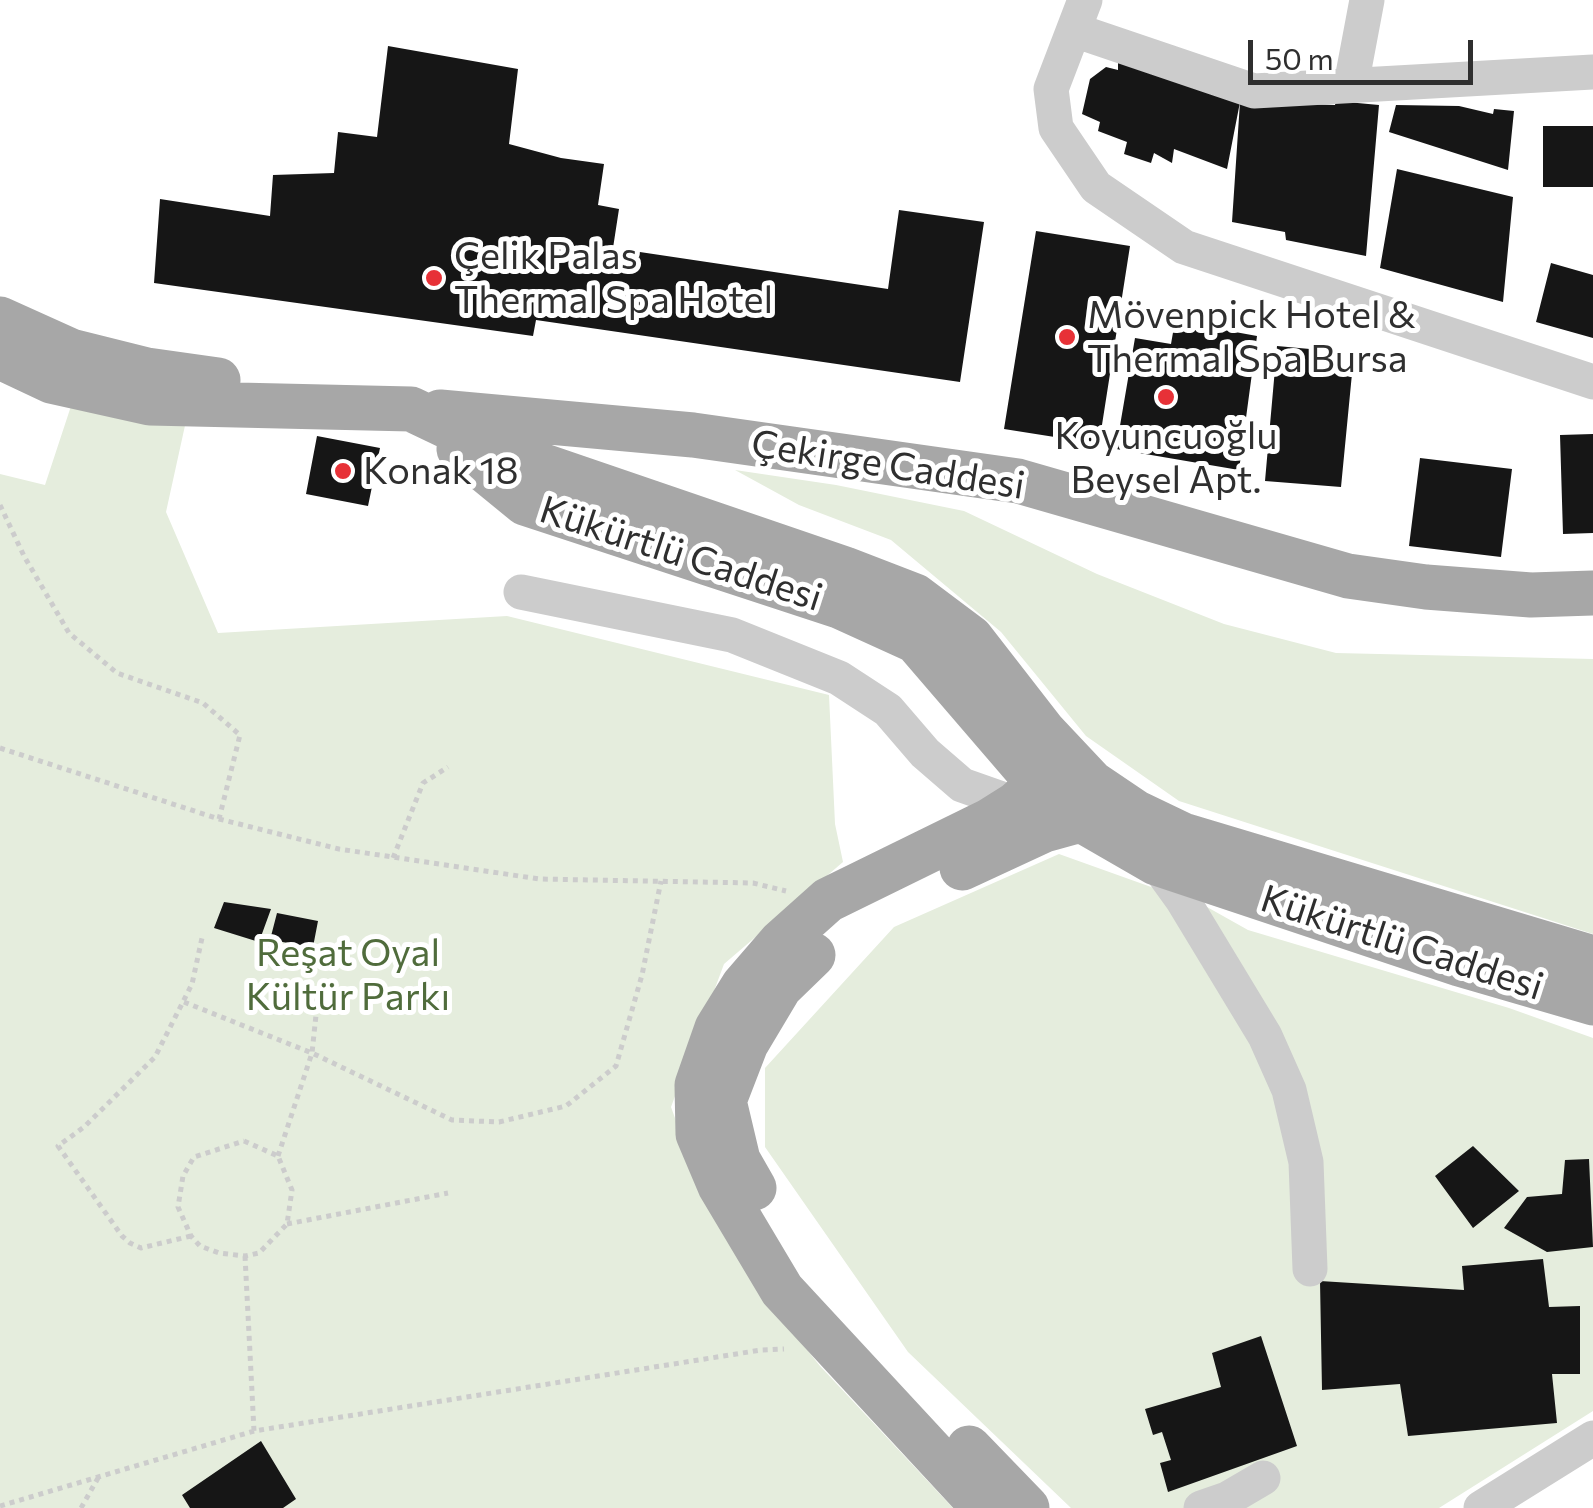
<!DOCTYPE html>
<html>
<head>
<meta charset="utf-8">
<style>
  body { margin:0 }
  #map { position:relative; width:1593px; height:1508px; overflow:hidden; background:#fff; font-family:Commissioner,sans-serif }
  canvas { display:block }
  .scale { position:absolute; left:1248px; top:40px; width:225px; height:45px; box-sizing:border-box; border:5px solid #2f2f2f; border-top:0; padding-left:12px; font-size:30px; line-height:35px; white-space:nowrap; color:#2f2f2f; -webkit-text-stroke:8px #fff; paint-order:stroke }
</style>
</head>
<body>
<div id="map">
<canvas width="1593" height="1508"></canvas>
<div class="scale">50 m</div>
</div>
<script>
const context = document.querySelector('canvas').getContext('2d');
context.lineJoin = 'round';
function fill(path, color) { context.fillStyle = color; context.fill(path, 'evenodd'); }
const shape = rows => new Path2D(rows.map(r => 'M' + r).join(''));
function trace(path, color, width, dash) { context.strokeStyle = color; context.lineWidth = width; context.lineCap = dash ? 'butt' : 'round'; context.setLineDash(dash || []); context.stroke(path); }
function write(font, color, halo, rows, align = 'center') {
  context.font = font + ' Commissioner,sans-serif'; context.lineWidth = 10; context.setLineDash([]); context.textBaseline = 'middle'; context.strokeStyle = halo; context.fillStyle = color; for (const [text, x, y, turn = 0] of rows) {
    context.save(); context.translate(x, y); context.rotate((+turn || 0) * Math.PI / 180); context.textAlign = isNaN(turn) ? turn : align; if (halo) context.strokeText(text, 0, 0); context.fillText(text, 0, 0); context.restore();
  }
}
fill(shape([
  [73,400,186,421,166,512,218,633,507,616,829,695,835,824,843,862,724,964,671,1107,705,1201,761,1292,820,1366,953,1508,0,1508,0,474,45,485],
  [735,470,836,485,964,511,1097,574,1224,624,1336,653,1593,659,1593,934,1179,801,1086,736,1001,632,891,540,799,505],
  [1059,854,1207,907,1248,930,1509,1008,1593,1038,1593,1411,1439,1508,1071,1508,908,1352,765,1147,765,1068,894,927]
]), '#e5eddd');
fill(shape([
  [388,46,518,69,509,144,561,158,604,164,598,205,619,209,613,248,888,289,899,210,984,222,960,382,536,320,533,336,154,283,160,199,270,216,273,175,334,173,338,132,377,137],
  [1118,57,1300,104,1335,105,1336,101,1379,105,1366,256,1286,240,1285,232,1232,222,1240,102,1227,169,1174,149,1172,163,1154,153,1151,163,1124,154,1127,142,1098,131,1100,122,1082,114,1090,79,1106,67,1118,70],
  [1396,105,1459,106,1493,114,1494,109,1514,111,1508,170,1389,132],
  [1543,126,1593,126,1593,187,1543,187],
  [1397,169,1513,197,1503,302,1380,268],
  [1036,231,1130,246,1099,444,1004,429],
  [1551,263,1593,275,1593,338,1536,322],
  [1175,321,1257,336,1239,470,1116,449,1135,338,1171,344],
  [1277,346,1354,353,1341,487,1265,481],
  [1593,434,1593,533,1563,534,1560,435],
  [317,436,380,448,368,506,306,494],
  [1420,458,1512,469,1501,557,1409,546],
  [224,902,271,909,259,942,214,928],
  [277,913,318,921,313,947,270,940],
  [1473,1146,1519,1191,1473,1228,1435,1176],
  [1589,1159,1593,1247,1547,1252,1504,1228,1527,1197,1562,1194,1565,1160],
  [1543,1259,1549,1307,1580,1306,1580,1374,1552,1374,1557,1423,1408,1436,1400,1384,1322,1390,1320,1281,1464,1290,1462,1266],
  [1261,1336,1297,1446,1168,1492,1160,1463,1171,1460,1162,1432,1153,1435,1145,1409,1221,1387,1212,1353],
  [261,1441,296,1499,283,1508,190,1508,182,1495]
]), '#161616');
trace(shape([
  [0,505,24,556,69,633,117,673,203,703,240,735,219,819],
  [0,748,219,819,339,849,539,879,753,883,786,891],
  [393,858,423,783,448,767],
  [184,1002,312,1053,452,1120,499,1122,566,1106,616,1066,642,975,661,881],
  [244,1141,278,1156,292,1190,287,1224,259,1253,245,1256,219,1253,200,1246,191,1236,178,1207,183,1176,194,1157,244,1141],
  [278,1156,312,1053,316,1015],
  [287,1224,448,1193],
  [191,1236,141,1248,130,1243,122,1236,58,1146,84,1127,155,1057,192,984,202,938],
  [245,1256,254,1431],
  [0,1506,254,1431,761,1350,784,1349],
  [81,1508,98,1478]
]), '#ccc', 5, [5, 5]);
trace(shape([
  [1085,0,1051,89,1056,128,1096,187,1184,247,1593,382],
  [1074,30,1254,91,1593,72],
  [1351,85,1367,0],
  [521,592,732,635,839,678,888,710,925,753,962,785,1016,804],
  [1156,863,1182,899,1265,1036,1289,1090,1306,1162,1310,1269],
  [1201,1508,1227,1499,1263,1478],
  [1481,1508,1593,1438]
]), '#ccc', 35);
trace(shape([
  [0,319,71,351,147,370,218,380],
  [0,357,51,381,150,403,411,409,497,450,845,569,915,596,971,638,1044,732,1092,783,1135,812,1183,835,1593,958],
  [440,412,693,435,1018,481,1348,576,1426,587,1531,595,1593,593],
  [459,449,525,503,839,606,916,641,1039,784,1078,818,1156,863,1459,964,1593,1003],
  [962,868,1044,830,1102,814],
  [754,1188,738,1160,724,1101,746,1044,780,987,813,955],
  [969,1448,1027,1508],
  [984,1508,782,1290,720,1186,698,1134,697,1085,717,1028,743,986,781,942,828,900,989,821,1016,804,1039,784,1048,765,1046,755]
]), '#a7a7a7', 45);
for (const [x, y, r, color] of [
  [434,278,10,"#e73137"],
  [1067,337,10,"#e73137"],
  [1166,397,10,"#e73137"],
  [343,471,10,"#e73137"]
]) { const dot = new Path2D(); dot.arc(x, y, r, 0, 2 * Math.PI); context.fillStyle = color; context.fill(dot); trace(dot, '#fff', 4); }
write('38px', '#2f2f2f', '#fff', [
  ["Çelik Palas",454,256],
  ["Thermal Spa Hotel",454,300],
  ["Mövenpick Hotel &",1087,315],
  ["Thermal Spa Bursa",1087,359],
  ["Koyuncuoğlu",1166,436,"center"],
  ["Beysel Apt.",1166,480,"center"],
  ["Konak 18",363,471]
], 'left');
write('38px', '#2f2f2f', '#fff', [
  ["Çekirge Caddesi",888,465,9],
  ["Kükürtlü Caddesi",681,554,18],
  ["Kükürtlü Caddesi",1402,943,18]
]);
write('38px', '#506c3c', '#fff', [
  ["Reşat Oyal",348,953],
  ["Kültür Parkı",348,997]
]);
</script>
</body>
</html>
